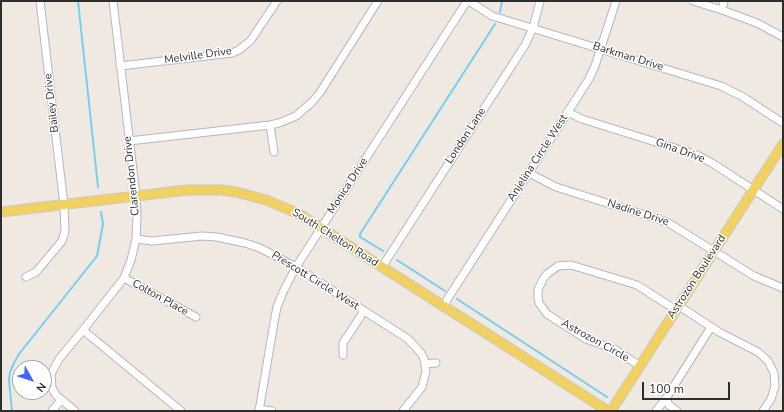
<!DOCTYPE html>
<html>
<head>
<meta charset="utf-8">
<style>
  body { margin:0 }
  #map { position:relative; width:784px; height:412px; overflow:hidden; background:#efe9e1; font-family:"Nunito Sans",sans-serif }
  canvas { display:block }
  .frame { position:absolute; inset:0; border:2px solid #2e2e2e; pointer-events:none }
  .north { position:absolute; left:12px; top:360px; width:40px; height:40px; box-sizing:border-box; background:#fff; border:1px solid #ababab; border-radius:50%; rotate:129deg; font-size:11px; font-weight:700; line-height:16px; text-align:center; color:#2e2e2e }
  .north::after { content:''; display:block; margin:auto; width:14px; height:18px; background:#4264fb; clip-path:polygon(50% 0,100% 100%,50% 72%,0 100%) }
  .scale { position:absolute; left:642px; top:382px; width:88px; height:18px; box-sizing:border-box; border:2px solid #2e2e2e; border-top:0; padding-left:5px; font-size:12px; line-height:14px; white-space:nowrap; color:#2e2e2e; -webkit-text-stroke:3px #fff; paint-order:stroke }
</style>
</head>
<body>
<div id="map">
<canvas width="784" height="412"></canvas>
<div class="frame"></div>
<div class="north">N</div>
<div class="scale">100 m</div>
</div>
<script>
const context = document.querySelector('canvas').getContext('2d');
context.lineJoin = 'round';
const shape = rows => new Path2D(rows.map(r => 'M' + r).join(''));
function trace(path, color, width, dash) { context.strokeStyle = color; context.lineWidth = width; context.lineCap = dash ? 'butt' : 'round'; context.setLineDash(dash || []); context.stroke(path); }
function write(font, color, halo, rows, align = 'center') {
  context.font = font + ' "Nunito Sans",sans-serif'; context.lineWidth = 3; context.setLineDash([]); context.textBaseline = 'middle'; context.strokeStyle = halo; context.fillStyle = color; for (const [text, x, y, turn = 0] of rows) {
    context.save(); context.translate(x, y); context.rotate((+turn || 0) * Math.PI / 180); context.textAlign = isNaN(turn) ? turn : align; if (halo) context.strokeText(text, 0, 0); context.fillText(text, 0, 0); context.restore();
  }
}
trace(shape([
  [78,1,98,187],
  [500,12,502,1],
  [383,251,360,237,360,234,495,24],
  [397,260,445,291],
  [457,299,607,397],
  [12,411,9,380,10,372,14,363,19,354,97,256,103,224,101,212]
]), '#75cff0', 2);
const minor = shape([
  [469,1,492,16,499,18,721,86,743,97,783,123],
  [693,1,722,10,757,23,783,37],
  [722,10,724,1],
  [120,66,232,53,239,50,251,40,277,1],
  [567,112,582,119,697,155,712,163,783,209],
  [270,125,274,152],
  [129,141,270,125,279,123,296,116,311,103,319,94,378,1],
  [529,173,556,187,667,222,754,276,783,288],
  [136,239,152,241,202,236,217,237,245,243,260,248,296,267,408,339,421,353,424,359,426,371,422,387,403,411],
  [382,267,525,45,533,28,540,1],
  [26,277,36,272,62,241,65,231,64,205,40,1],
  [124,278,196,317],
  [443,306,589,79,595,66,616,1],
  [679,306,719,332,758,352,768,361,774,373,775,386,771,399,763,411],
  [83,330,181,411],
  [343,355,343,343,364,311],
  [425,364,436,363],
  [640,366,614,349,586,339,547,314,539,303,538,297,538,290,543,279,547,274,558,266,571,265,637,285,676,310],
  [259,409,272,411],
  [52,411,61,400],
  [75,411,56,395,52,388,51,374,59,359,83,330,124,278,131,260,136,239,137,216,136,196,113,1],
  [259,411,275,317,277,307,284,290,296,267,467,1],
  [656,411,667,397],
  [677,411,669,405,667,401,667,397,711,327]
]);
const major = shape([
  [1,212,187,190,222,190,236,192,266,200,299,214,321,228,608,411],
  [611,411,783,144]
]);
trace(minor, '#b4b7c1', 9);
trace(major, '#c9c9c9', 11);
trace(minor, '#fff', 7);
trace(major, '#f2d163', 9);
write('11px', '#2e2e2e', '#fff', [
  ["Melville Drive",198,56,-8],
  ["Barkman Drive",628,57,17],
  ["Bailey Drive",52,103,-97],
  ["London Lane",466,136,-57],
  ["Gina Drive",680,151,20],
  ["Anjelina Circle West",538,158,-57],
  ["Clarendon Drive",132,176,-96],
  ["Monica Drive",348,186,-57],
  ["Nadine Drive",638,213,18],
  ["South Chelton Road",335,238,32],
  ["Astrozon Boulevard",697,277,-57],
  ["Prescott Circle West",315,281,32],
  ["Colton Place",160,298,29],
  ["Astrozon Circle",595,341,29]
]);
</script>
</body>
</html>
